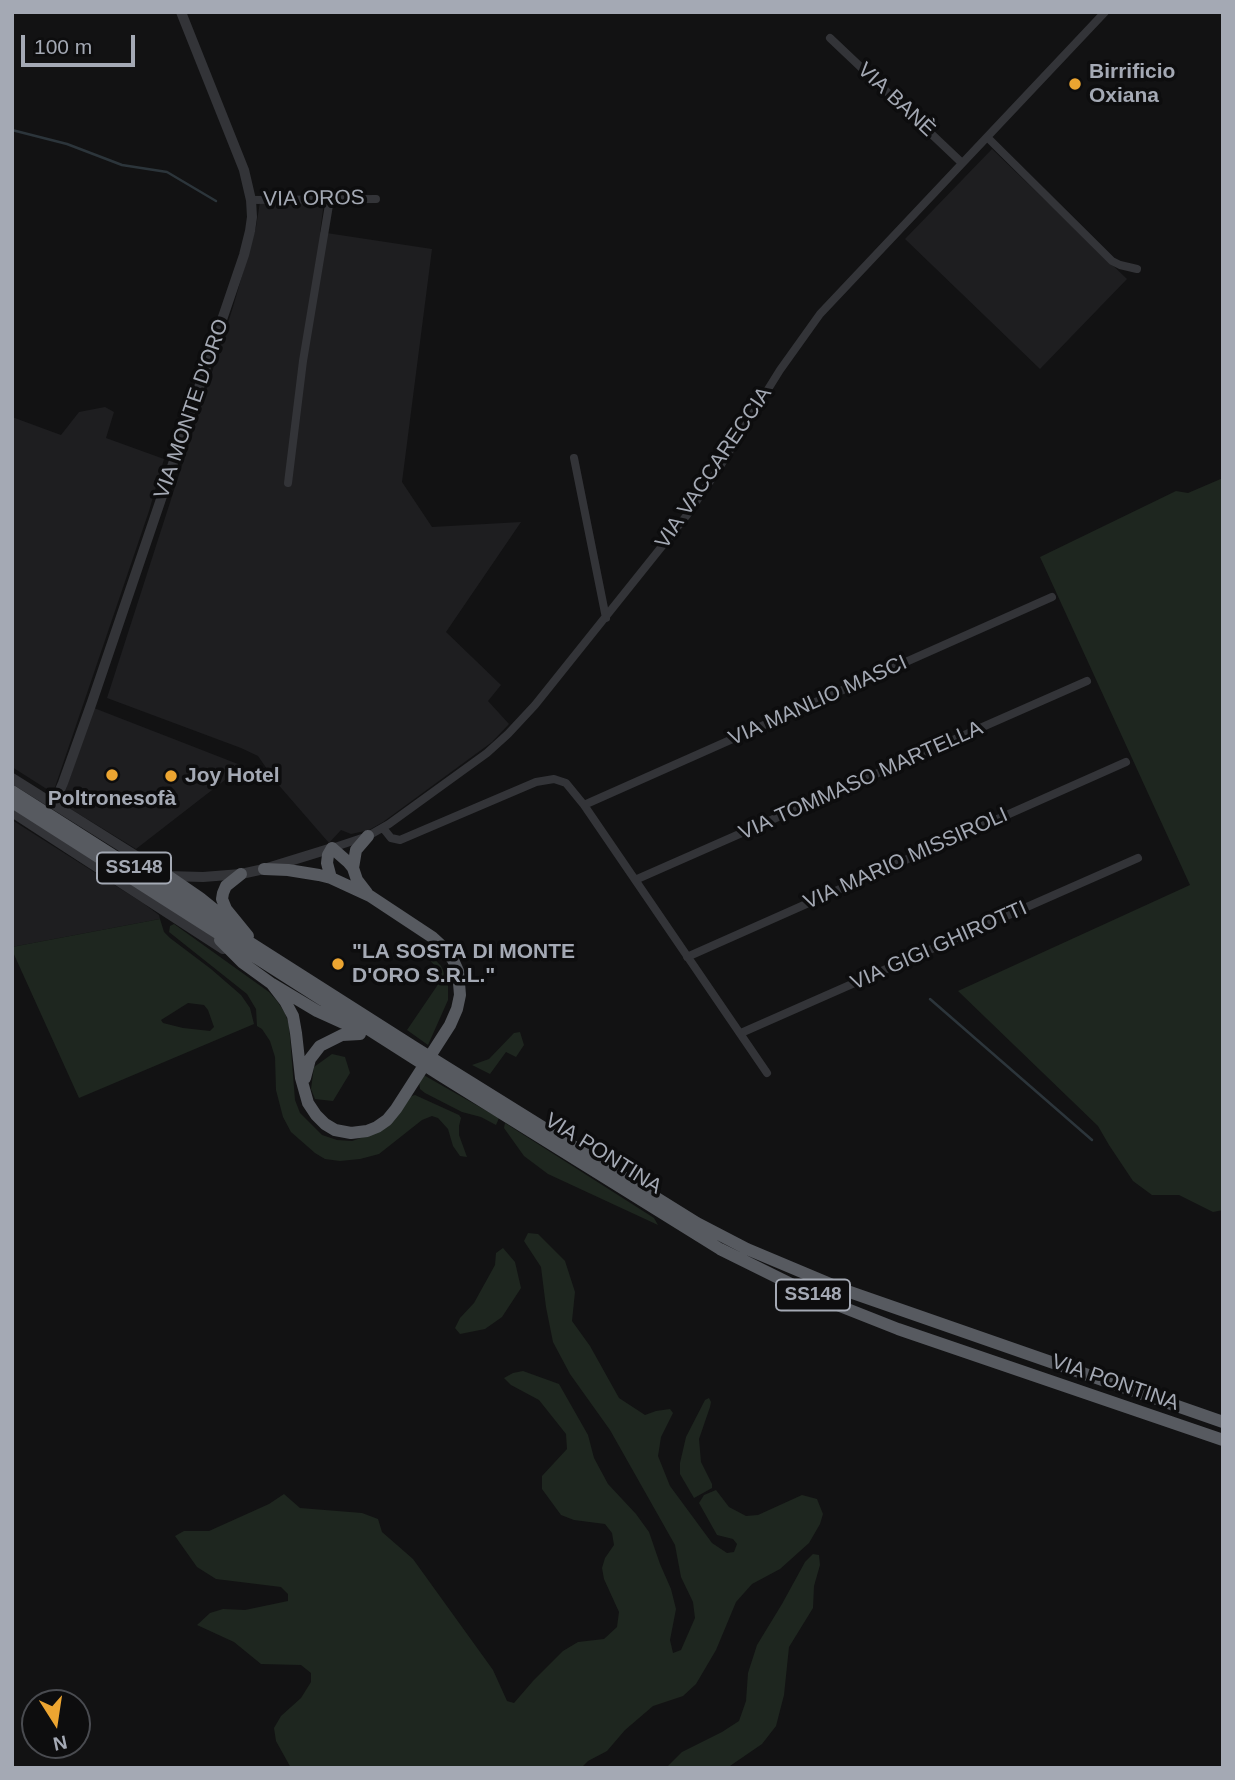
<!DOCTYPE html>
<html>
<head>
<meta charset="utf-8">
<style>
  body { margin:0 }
  #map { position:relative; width:1235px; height:1780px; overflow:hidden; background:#121213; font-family:Helvetica,sans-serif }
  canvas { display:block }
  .frame { position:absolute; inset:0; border:14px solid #a4a9b4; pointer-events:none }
  .north { position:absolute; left:21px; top:1689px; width:70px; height:70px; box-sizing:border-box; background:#0d0d0e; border:2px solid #494b50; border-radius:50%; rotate:168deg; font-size:19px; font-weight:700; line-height:28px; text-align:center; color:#a4a9b4 }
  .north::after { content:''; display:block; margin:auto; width:24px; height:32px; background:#eca531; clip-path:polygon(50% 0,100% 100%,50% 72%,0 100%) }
  .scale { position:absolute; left:21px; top:35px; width:114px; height:32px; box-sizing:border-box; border:4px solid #a4a9b4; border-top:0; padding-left:9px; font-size:21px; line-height:24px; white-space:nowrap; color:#a4a9b4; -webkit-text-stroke:5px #0d0d0e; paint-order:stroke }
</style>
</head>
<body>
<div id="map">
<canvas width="1235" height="1780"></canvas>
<div class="frame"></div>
<div class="north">N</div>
<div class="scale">100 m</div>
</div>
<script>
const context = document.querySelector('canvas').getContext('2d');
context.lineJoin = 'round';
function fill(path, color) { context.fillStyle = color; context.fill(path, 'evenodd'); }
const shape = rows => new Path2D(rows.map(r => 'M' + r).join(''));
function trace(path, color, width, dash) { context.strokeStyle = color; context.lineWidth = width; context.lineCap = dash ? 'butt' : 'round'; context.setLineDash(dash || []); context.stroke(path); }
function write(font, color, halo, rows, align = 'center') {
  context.font = font + ' Helvetica,sans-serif'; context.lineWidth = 7; context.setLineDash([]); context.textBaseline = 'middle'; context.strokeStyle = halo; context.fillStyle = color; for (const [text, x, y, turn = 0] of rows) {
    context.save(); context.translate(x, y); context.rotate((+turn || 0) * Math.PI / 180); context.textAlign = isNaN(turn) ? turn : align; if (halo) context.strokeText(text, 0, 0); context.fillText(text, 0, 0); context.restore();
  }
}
fill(shape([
  [992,149,1127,279,1040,369,905,239],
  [260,202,324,202,320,232,432,249,402,482,432,527,521,522,446,632,501,685,488,701,509,724,492,742,383,822,369,830,351,834,341,830,329,843,276,782,258,756,241,748,107,698,233,307,256,227],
  [105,407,114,412,106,438,164,459,149,511,53,793,12,767,12,417,61,435,79,412],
  [94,708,243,766,136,849,61,803],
  [12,820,143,903,159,915,160,919,12,947]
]), '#1e1e20');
fill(shape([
  [1223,478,1223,1210,1213,1212,1179,1195,1152,1195,1133,1181,1109,1145,1098,1126,958,991,1190,885,1040,557,1176,491,1188,493],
  [160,919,164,932,170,938,211,969,241,995,250,1008,254,1024,79,1098,12,950,12,947],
  [188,1003,204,1005,208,1010,214,1027,210,1031,183,1028,163,1023,161,1020],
  [174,924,269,992,277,1001,285,1013,289,1025,295,1100,300,1113,322,1135,337,1140,352,1141,375,1133,409,1097,415,1095,459,1115,461,1118,459,1126,459,1135,467,1157,460,1156,453,1146,448,1129,438,1118,432,1116,422,1120,379,1154,360,1159,340,1161,325,1159,315,1153,291,1132,283,1117,276,1090,275,1057,270,1041,262,1029,257,1026,256,1009,247,994,169,932,170,926],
  [418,948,426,950,441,966,448,981,448,1000,428,1045,407,1030,439,983,438,969],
  [520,1032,524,1045,516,1057,506,1052,490,1074,472,1065,489,1059,514,1033],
  [332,1054,345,1057,350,1073,333,1101,315,1099,311,1089,314,1067],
  [420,1073,499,1118,496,1125,481,1117,462,1112,425,1093,420,1089,419,1081],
  [505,1123,654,1218,658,1225,548,1174,524,1156,504,1128],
  [528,1233,538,1234,565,1261,575,1292,572,1321,590,1346,619,1398,645,1415,656,1411,670,1409,673,1413,661,1437,658,1456,670,1486,712,1543,727,1553,734,1552,737,1544,733,1539,717,1535,699,1503,704,1495,716,1490,729,1507,746,1516,758,1515,802,1495,817,1499,823,1514,820,1524,809,1543,780,1569,752,1584,736,1602,716,1650,696,1684,683,1696,653,1706,625,1730,607,1751,588,1761,581,1768,291,1768,276,1741,274,1728,281,1716,301,1698,311,1682,311,1673,301,1665,261,1664,234,1642,197,1625,210,1613,223,1609,245,1610,288,1601,288,1594,281,1587,216,1579,197,1567,175,1536,184,1531,209,1531,269,1504,284,1494,300,1508,362,1513,378,1519,382,1532,413,1559,493,1670,507,1701,514,1703,533,1681,563,1651,578,1642,604,1639,617,1627,619,1612,604,1579,602,1568,605,1558,614,1545,612,1533,605,1524,574,1520,561,1515,542,1489,542,1476,567,1449,566,1434,539,1400,511,1385,504,1378,513,1373,523,1371,559,1384,588,1435,594,1458,608,1484,636,1514,649,1532,660,1564,671,1589,676,1609,670,1640,673,1653,681,1650,695,1618,693,1602,681,1577,675,1545,610,1430,570,1374,553,1342,546,1307,541,1267,524,1241],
  [503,1248,515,1262,521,1288,502,1317,485,1329,460,1334,455,1328,460,1318,474,1303,495,1265,496,1253],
  [709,1398,711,1402,710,1407,699,1439,701,1462,712,1484,712,1488,694,1498,680,1474,680,1463,686,1437,705,1400],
  [813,1554,819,1555,820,1565,814,1586,813,1608,789,1647,784,1695,776,1726,762,1744,727,1768,666,1768,682,1752,722,1732,739,1721,746,1701,748,1673,757,1645,782,1604,805,1562]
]), '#1e261f');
trace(shape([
  [12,130,67,144,122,165,167,172,216,201],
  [930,999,1092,1140]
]), '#2c353b', 2.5);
trace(shape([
  [830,38,962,163],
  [987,137,1112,261,1120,265,1137,269],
  [251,200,376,199],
  [574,458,606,618],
  [288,483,303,361,330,199],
  [584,805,1052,597],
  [383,828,391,838,400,840,536,782,554,779,566,783,584,805,767,1073],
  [332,848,368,836,389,824,487,753,508,734,535,705,687,515,719,468,780,370,820,314,1105,12],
  [635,880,1087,681],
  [687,957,1126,762],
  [741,1033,1138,858]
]), '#333438', 8);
trace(shape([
  [12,778,168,876,203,877,241,874,264,869,332,848],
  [54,804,63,783,92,702,244,255,250,231,252,217,251,200,244,170,181,12],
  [12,812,223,949]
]), '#333438', 10);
trace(shape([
  [12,791,414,1047,697,1223,747,1249,847,1291,1223,1422],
  [12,802,440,1075,720,1249,817,1297,898,1329,1223,1440],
  [353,868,356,850,368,836],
  [264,869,288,870,319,875,331,878,370,896,432,937,444,948,453,960,458,971,460,995,457,1009,450,1025,396,1109,387,1120,377,1127,367,1131,351,1133,335,1130,325,1124,316,1115,308,1103,301,1078,296,1033,293,1016,285,1001,272,984],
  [241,874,226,886,223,893,222,899,226,909,248,936],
  [168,876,200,898,226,919],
  [331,878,327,863,328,855,332,848,348,862,353,868,357,880,367,893],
  [220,940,243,963,272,984,317,1011,359,1030],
  [305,1078,310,1059,320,1046,342,1035,360,1034]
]), '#575a60', 12);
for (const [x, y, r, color] of [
  [1075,84,7,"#eca531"],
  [112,775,7,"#eca531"],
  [171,776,7,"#eca531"],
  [338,964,7,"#eca531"]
]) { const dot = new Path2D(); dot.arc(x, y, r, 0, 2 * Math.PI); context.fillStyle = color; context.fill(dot); trace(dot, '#0d0d0e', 2.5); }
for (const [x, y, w] of [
  [134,868,74],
  [813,1295,74]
]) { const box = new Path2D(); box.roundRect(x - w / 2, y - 15.5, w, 31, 5); context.fillStyle = '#0d0d0e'; context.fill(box); trace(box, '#a4a9b4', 2); }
write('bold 19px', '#a4a9b4', null, [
  ["SS148",134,868],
  ["SS148",813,1295]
]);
write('bold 21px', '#a4a9b4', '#0d0d0e', [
  ["Birrificio",1089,72],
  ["Oxiana",1089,96],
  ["Joy Hotel",185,776],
  ["Poltronesofà",112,799,"center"],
  ["\"LA SOSTA DI MONTE",352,952],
  ["D'ORO S.R.L.\"",352,976]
], 'left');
write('21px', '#a4a9b4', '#0d0d0e', [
  ["VIA BANÈ",896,100,43],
  ["VIA OROS",314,199,-1],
  ["VIA MONTE D'ORO",192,409,-71],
  ["VIA VACCARECCIA",714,468,-56],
  ["VIA MANLIO MASCI",818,701,-24],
  ["VIA TOMMASO MARTELLA",861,781,-24],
  ["VIA MARIO MISSIROLI",906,859,-24],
  ["VIA GIGI GHIROTTI",939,946,-24],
  ["VIA PONTINA",603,1154,32],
  ["VIA PONTINA",1115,1383,19]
]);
</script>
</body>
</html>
